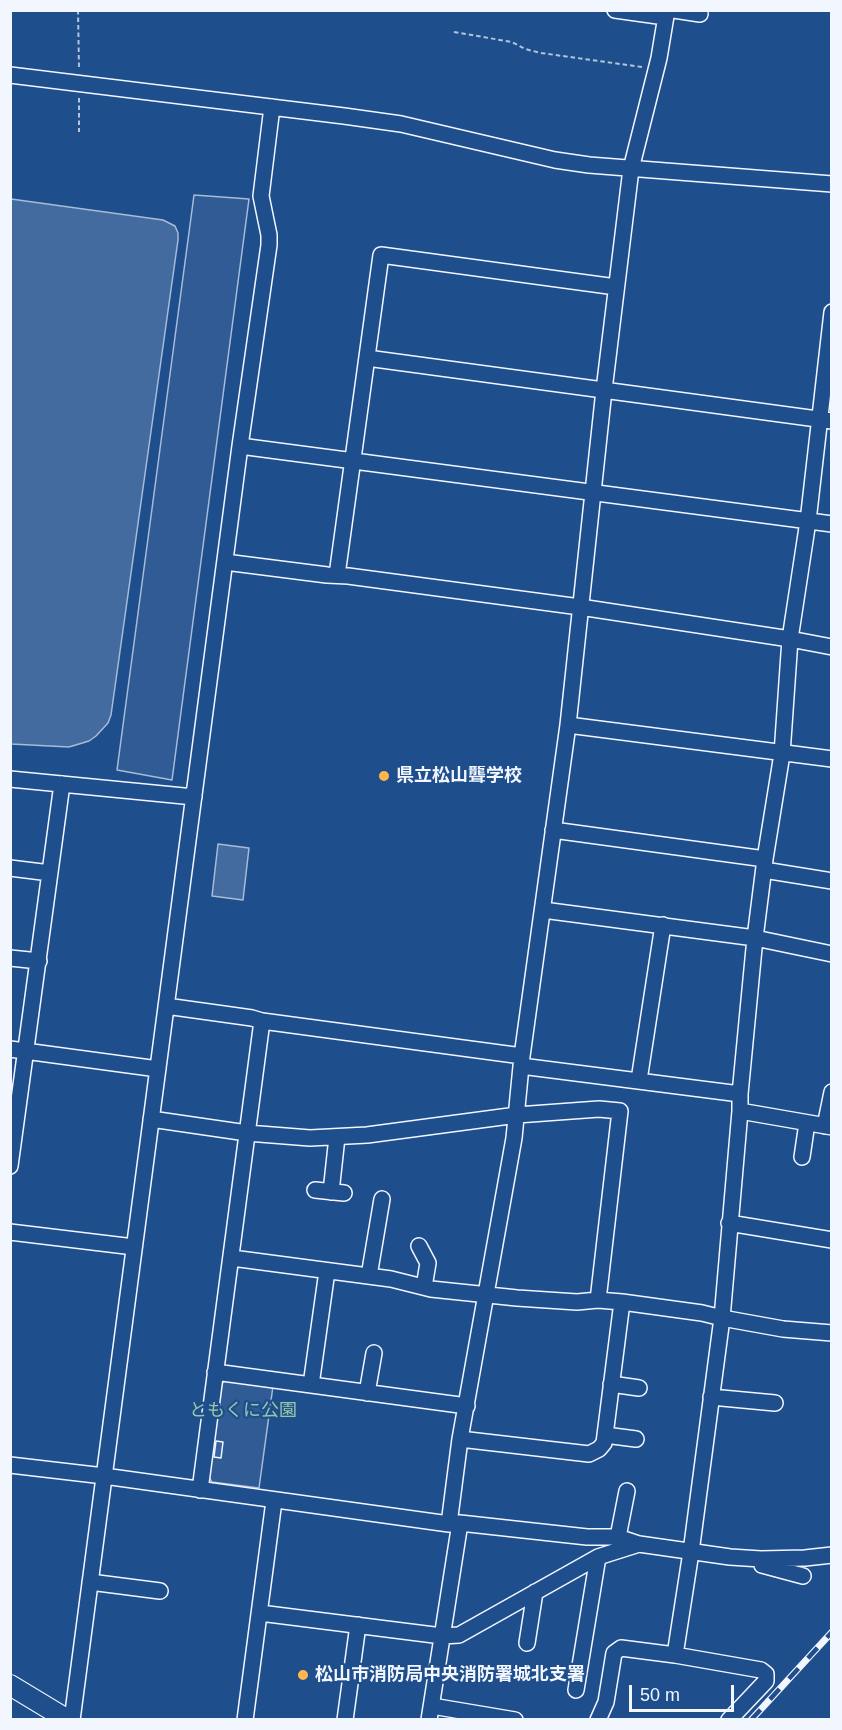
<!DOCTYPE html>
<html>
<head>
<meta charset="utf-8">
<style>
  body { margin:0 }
  #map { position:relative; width:842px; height:1730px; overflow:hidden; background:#1f4e8c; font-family:Helvetica,sans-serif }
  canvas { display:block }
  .frame { position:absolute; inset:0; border:12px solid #f2f6ff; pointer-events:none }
  .scale { position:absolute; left:629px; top:1685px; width:105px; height:27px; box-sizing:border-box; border:3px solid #f2f6ff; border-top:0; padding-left:8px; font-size:18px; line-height:21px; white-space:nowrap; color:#f2f6ff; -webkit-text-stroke:4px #1f4e8c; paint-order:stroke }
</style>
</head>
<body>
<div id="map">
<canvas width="842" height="1730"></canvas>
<div class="frame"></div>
<div class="scale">50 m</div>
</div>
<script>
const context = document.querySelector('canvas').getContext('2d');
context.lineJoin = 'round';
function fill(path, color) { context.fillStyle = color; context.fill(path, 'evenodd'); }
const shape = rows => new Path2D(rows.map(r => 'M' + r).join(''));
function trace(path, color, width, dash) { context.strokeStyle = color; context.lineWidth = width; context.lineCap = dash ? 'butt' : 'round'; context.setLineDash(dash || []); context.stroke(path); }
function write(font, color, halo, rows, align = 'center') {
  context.font = font + ' Helvetica,"Noto Sans JP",sans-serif'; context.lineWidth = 4.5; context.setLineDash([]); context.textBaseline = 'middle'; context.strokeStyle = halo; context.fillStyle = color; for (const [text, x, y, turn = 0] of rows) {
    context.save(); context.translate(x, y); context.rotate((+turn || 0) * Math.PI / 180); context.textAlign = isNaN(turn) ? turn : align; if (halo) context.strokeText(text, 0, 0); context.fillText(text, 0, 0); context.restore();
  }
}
const built = shape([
  [194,195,249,199,172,780,117,770,194,195],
  [226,1380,273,1386,259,1488,212,1482,208,1476,220,1385,226,1380]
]);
fill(built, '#305b95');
trace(built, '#a8bbd7', 1.5);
const water = shape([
  [11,199,163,220,175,226,178,233,178,240,111,715,108,723,96,736,89,741,69,747,11,744,11,199],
  [218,844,249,848,243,900,212,896,218,844]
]);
fill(water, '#446ba0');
trace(water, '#a8bbd7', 1.5);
const building = shape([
  [216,1441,223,1442,221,1458,214,1457,216,1441]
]);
fill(building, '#3563a3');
trace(building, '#f2f6ff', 1.5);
const minor = shape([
  [615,10,665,17],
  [674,10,700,14],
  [10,75,344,116,401,124,555,160,589,165,832,184],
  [367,358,832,421],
  [240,446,832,524],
  [225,562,327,575,348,576,580,607,790,639,832,647],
  [337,575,381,255,616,287],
  [568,725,832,759],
  [10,779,194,797],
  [553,830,765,859],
  [10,868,50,873],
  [764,870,832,881],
  [543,910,755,938,832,954],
  [10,958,39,961],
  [166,1006,252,1018,262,1021,522,1056],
  [10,1049,158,1069],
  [521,1066,740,1094],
  [639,1080,663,925],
  [740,1111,832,1127],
  [151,1119,247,1133,310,1138,367,1135,517,1115,599,1109,620,1111,598,1300],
  [825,1126,832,1092],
  [802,1157,807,1123],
  [10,1166,62,784],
  [315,1190,344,1193],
  [331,1192,337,1137],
  [729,1223,832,1240],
  [10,1232,134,1247],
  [419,1246,428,1263,424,1287],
  [232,1258,391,1279,431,1289,517,1298,577,1302,598,1300,622,1302,702,1313,722,1318,783,1329,832,1333],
  [369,1276,382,1199],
  [215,1372,467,1406],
  [611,1384,639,1388],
  [311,1385,327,1271],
  [367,1393,374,1353],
  [711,1397,775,1403],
  [605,1435,636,1439],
  [460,1439,589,1454,599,1449,604,1443,622,1302],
  [10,1465,104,1476,449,1524,460,1523,587,1537,618,1537,639,1544,730,1557,761,1559,805,1558,832,1555],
  [200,1490,262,1021],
  [449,1524,460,1439,514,1138,522,1056,568,725,604,390,631,169,659,58,667,10],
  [618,1537,627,1491],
  [761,1559,762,1565,803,1576],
  [90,1582,160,1591],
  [260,1613,442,1636,459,1635,598,1557,639,1544],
  [527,1643,535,1592],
  [675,1655,691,1552,722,1318,740,1111,740,1094,755,938,765,859,782,754,790,639,808,521,832,312],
  [576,1690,598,1557],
  [432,1706,515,1720],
  [72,1720,240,446,269,245,269,235,261,196,272,107],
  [245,1720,274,1501],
  [345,1720,358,1625],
  [429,1720,460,1523],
  [598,1720,606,1702,614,1653,621,1648,675,1655,761,1670,766,1674,766,1681,729,1720]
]);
const major = shape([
  [10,1685,68,1720]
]);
trace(minor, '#f2f6ff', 18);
trace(major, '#f2f6ff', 22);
trace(shape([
  [78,10,79,69],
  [454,32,512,42,525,49,541,53,642,67],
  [79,98,79,132]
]), '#b3c4dc', 2, [4.5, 3]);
trace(minor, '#1f4e8c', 15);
trace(major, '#1f4e8c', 20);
const rail = shape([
  [751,1720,832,1632]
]);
trace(rail, '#f2f6ff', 7);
trace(rail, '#1f4e8c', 4.5, [14]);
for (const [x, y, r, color] of [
  [384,776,6,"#ffb74d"],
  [303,1675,6,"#ffb74d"]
]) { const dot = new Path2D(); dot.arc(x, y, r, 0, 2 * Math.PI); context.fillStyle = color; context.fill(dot); trace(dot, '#1f4e8c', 2); }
write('bold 18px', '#f2f6ff', '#1f4e8c', [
  ["県立松山聾学校",396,776],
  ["松山市消防局中央消防署城北支署",315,1675]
], 'left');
write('18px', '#97c8a6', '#1f4e8c', [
  ["ともくに公園",243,1411]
]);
</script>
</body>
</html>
